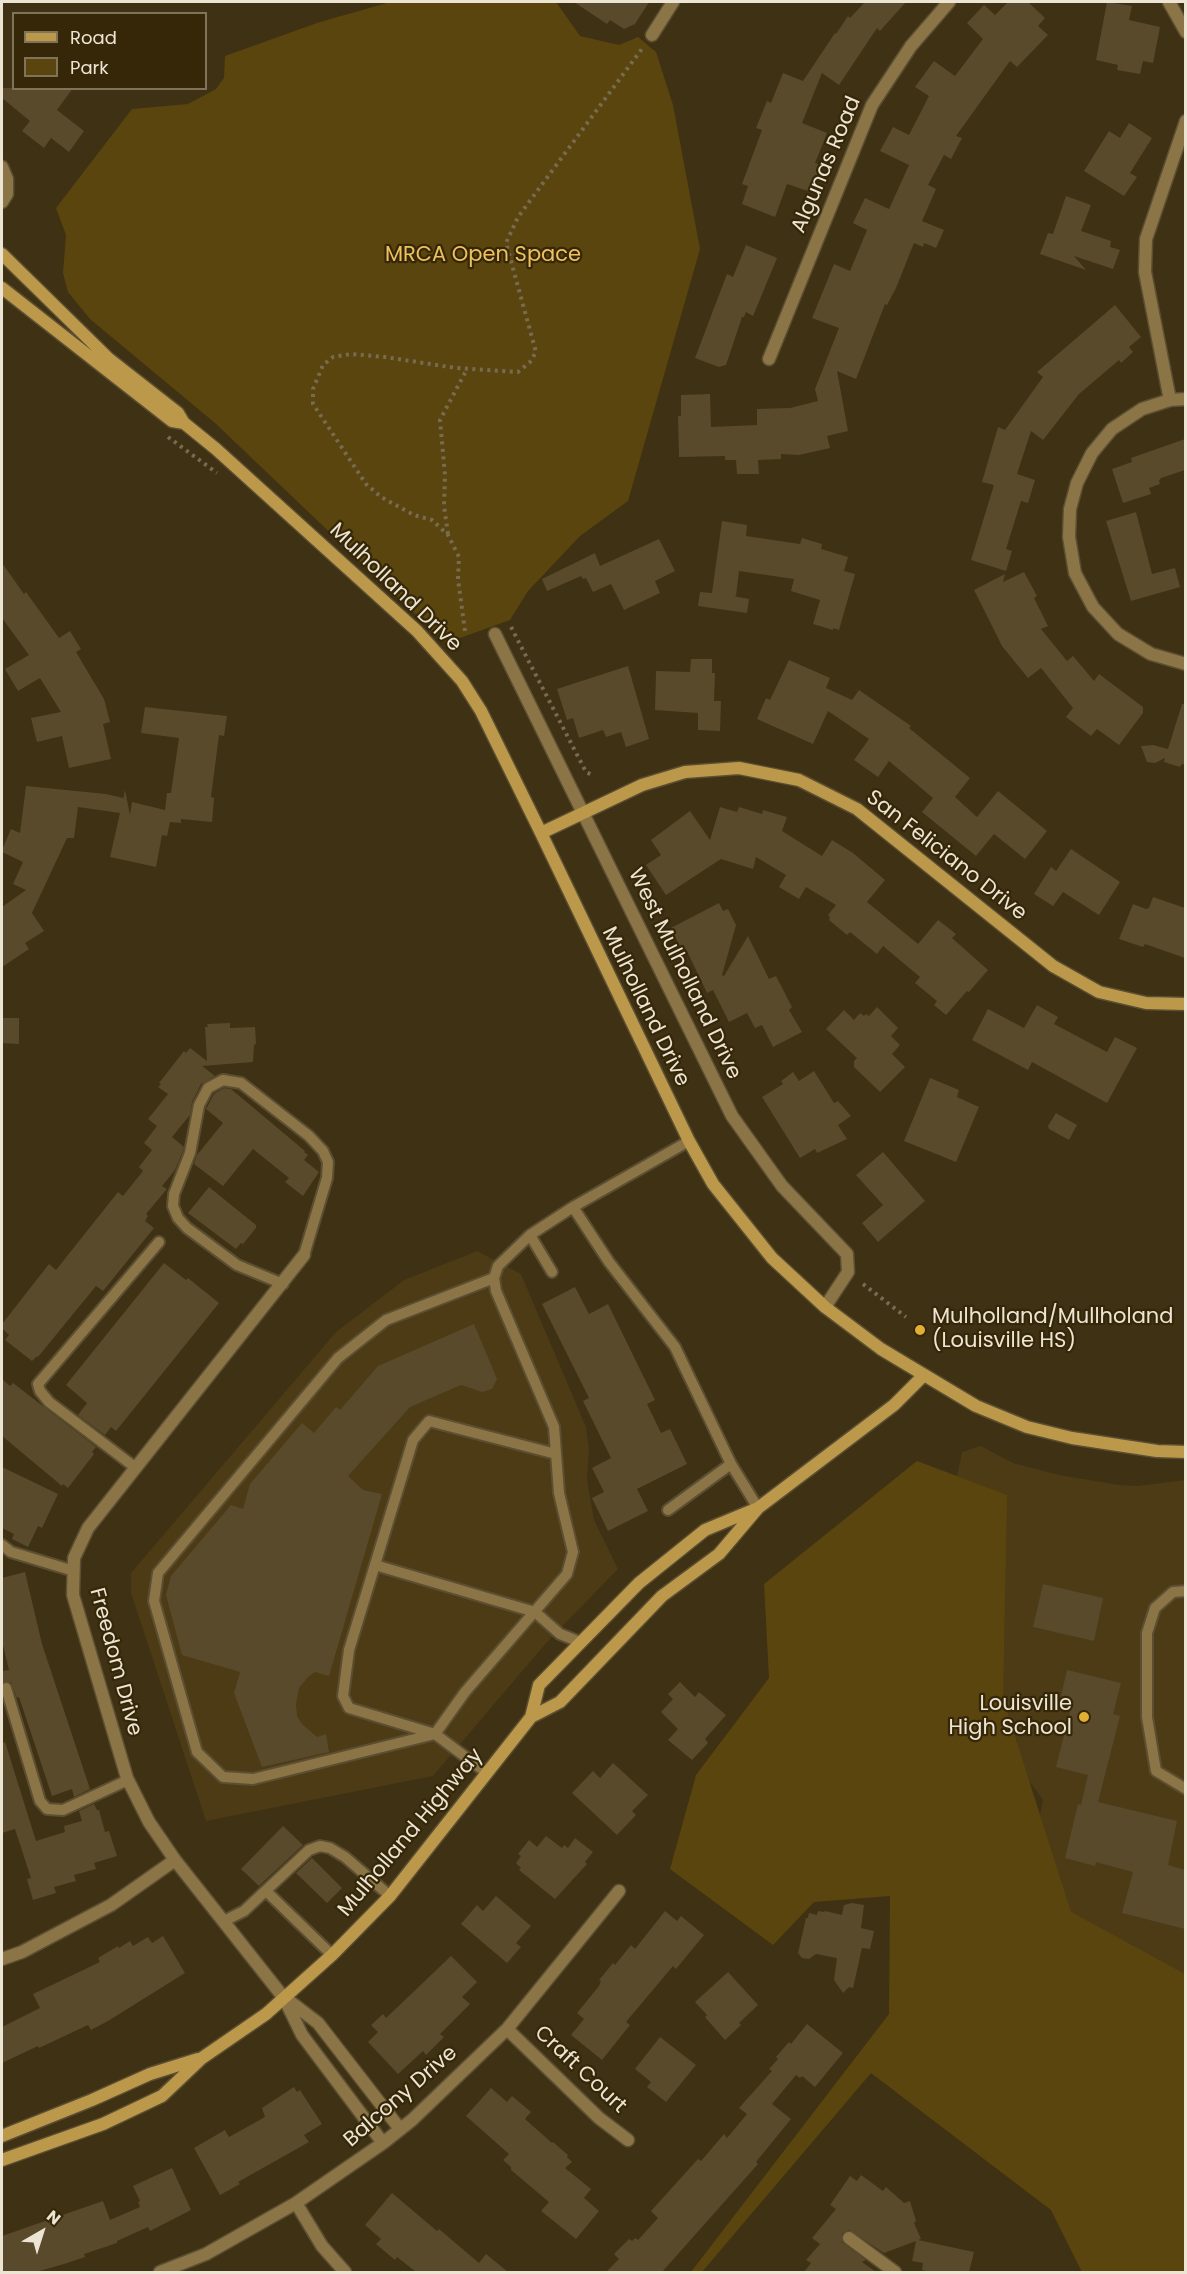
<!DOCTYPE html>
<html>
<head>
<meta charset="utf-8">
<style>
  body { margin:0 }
  #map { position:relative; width:1187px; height:2274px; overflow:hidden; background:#3f3113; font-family:Poppins,sans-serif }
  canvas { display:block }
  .frame { position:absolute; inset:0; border:3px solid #ede5d4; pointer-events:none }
  .legend { position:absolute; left:12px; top:12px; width:195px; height:78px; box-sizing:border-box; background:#352708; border:2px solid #7f735a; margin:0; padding:8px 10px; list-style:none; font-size:18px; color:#ede5d4 }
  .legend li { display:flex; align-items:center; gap:12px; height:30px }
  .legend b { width:30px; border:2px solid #7f735a }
  .north { position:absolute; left:12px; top:2202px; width:60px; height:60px; -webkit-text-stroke:4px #352708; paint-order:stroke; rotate:39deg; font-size:16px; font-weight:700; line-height:24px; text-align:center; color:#ede5d4 }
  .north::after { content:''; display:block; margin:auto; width:21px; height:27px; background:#ede5d4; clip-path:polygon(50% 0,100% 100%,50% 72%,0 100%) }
</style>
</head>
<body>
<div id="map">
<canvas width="1187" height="2274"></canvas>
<div class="frame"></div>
<ul class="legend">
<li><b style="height:8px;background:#bc984a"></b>Road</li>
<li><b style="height:16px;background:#5b450e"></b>Park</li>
</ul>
<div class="north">N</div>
</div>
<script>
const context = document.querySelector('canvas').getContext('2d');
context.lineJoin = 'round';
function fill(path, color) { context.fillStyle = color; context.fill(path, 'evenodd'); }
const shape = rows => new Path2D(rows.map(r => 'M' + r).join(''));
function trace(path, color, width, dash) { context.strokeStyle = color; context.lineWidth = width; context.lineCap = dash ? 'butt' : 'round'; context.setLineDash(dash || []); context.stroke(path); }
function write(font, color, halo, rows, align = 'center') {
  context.font = font + ' Poppins,sans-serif'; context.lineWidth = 4.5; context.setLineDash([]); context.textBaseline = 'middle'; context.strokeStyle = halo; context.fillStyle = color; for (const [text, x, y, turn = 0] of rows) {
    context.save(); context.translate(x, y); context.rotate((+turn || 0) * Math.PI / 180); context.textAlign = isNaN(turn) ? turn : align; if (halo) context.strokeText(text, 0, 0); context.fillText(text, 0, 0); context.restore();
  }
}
fill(shape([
  [477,1251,521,1274,586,1427,589,1449,587,1480,594,1520,618,1569,547,1642,433,1776,206,1821,131,1593,131,1573,336,1332,404,1280],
  [981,1446,1013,1463,1059,1475,1119,1485,1137,1486,1185,1480,1185,2132,1028,1879,1043,1800,924,1635,962,1452]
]), '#4c3b14');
fill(shape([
  [390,2,556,2,580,36,619,45,638,37,656,52,673,105,700,249,628,501,580,536,528,591,510,620,446,643,215,423,90,319,68,292,63,273,66,235,56,208,132,109,188,104,216,89,224,78,225,56,317,23],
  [917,1461,1007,1495,1003,1699,1071,1912,1185,1974,1185,2272,1082,2272,1051,2210,871,2073,702,2272,691,2272,889,2014,890,1896,814,1902,773,1945,670,1869,696,1775,769,1678,764,1584]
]), '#5b450e');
fill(shape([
  [574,2,649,2,635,24,624,29,610,20,607,24],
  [865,2,906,2,880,31,877,28,839,85,822,73,802,123,827,133,815,163,821,165,811,192,787,184,775,217,742,204,748,186,742,184,762,130,756,128,767,101,771,103,783,73,803,81,835,33,836,34,848,16,850,18],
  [1008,2,1028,2,1045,18,1038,26,1048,35,1017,67,1010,61,956,136,962,138,951,159,944,155,928,185,936,189,922,221,944,230,936,248,924,243,923,247,914,243,896,288,887,305,885,304,856,379,837,371,848,431,827,436,830,448,799,455,781,454,781,459,758,460,759,474,737,474,736,460,725,460,725,456,679,457,678,416,681,416,681,395,710,394,711,427,757,425,757,409,790,408,818,401,815,389,839,328,812,318,834,264,850,271,867,230,853,223,865,198,889,209,909,165,880,151,893,127,909,135,929,96,915,87,934,61,955,76,983,39,967,23,984,5,995,15],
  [1107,2,1132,6,1129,20,1160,27,1153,63,1143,61,1140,74,1117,70,1118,65,1096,60],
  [2,88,73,88,57,110,84,131,69,152,51,138,44,148,22,131,30,121,2,98],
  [1129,123,1152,138,1130,173,1137,177,1124,196,1084,171,1109,131,1120,138],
  [1066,196,1091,205,1081,231,1111,241,1110,247,1120,250,1113,269,1074,256,1086,270,1040,254,1048,233,1053,234],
  [746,245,777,258,753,316,746,312,744,317,742,317,726,365,719,367,695,358,727,274,733,277],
  [1115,305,1141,337,1129,347,1133,352,1121,363,1119,360,1079,394,1043,440,1031,431,1017,474,1035,480,1028,503,1021,501,1006,549,1012,551,1006,571,971,560,994,485,982,482,998,427,1005,430,1043,377,1037,372],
  [1185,439,1185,470,1161,478,1159,481,1160,484,1149,488,1151,494,1123,503,1112,469,1132,462,1131,458],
  [1136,512,1152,574,1175,568,1180,587,1131,601,1106,521],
  [722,521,747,525,746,536,800,544,802,538,822,544,821,549,848,557,844,571,855,574,839,630,833,628,833,630,813,624,820,600,791,591,794,579,739,571,736,596,733,596,749,599,747,613,698,606,700,592,712,593],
  [659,539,675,571,655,581,660,593,624,610,611,584,593,592,586,578,583,579,581,576,547,591,542,579,595,553,600,566],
  [2,563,24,594,26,592,59,638,70,631,81,649,76,652,104,699,110,722,103,724,111,759,69,768,62,736,37,742,31,718,61,712,40,678,18,691,5,669,29,655,2,618],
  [1024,572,1037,596,1034,598,1048,626,1041,629,1067,661,1073,656,1094,681,1099,674,1143,707,1143,713,1119,745,1097,729,1091,736,1066,717,1073,708,1041,668,1028,678,1002,646,974,590,1005,574,1003,582],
  [691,659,712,659,712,673,715,673,714,701,721,701,720,731,698,730,698,713,655,710,656,671,690,672],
  [789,660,830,678,826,688,852,700,859,690,911,726,909,728,970,778,955,797,977,817,998,791,1047,831,1025,859,994,834,976,856,922,812,933,798,889,761,878,777,854,760,869,739,828,711,813,744,757,719,766,698,770,700],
  [628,666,649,739,626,747,621,732,606,737,603,730,579,738,573,718,567,720,557,689],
  [1182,704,1185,704,1185,765,1182,764,1180,767,1164,762,1165,758,1155,763,1147,762,1141,746,1153,745,1168,749],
  [145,707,227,716,224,736,219,735,211,797,214,798,212,822,181,819,181,823,170,822,167,836,162,835,156,867,110,857,120,813,78,807,74,838,67,838,32,913,44,931,25,943,29,949,2,967,2,907,26,890,13,884,23,862,2,852,2,850,11,829,20,833,26,786,106,794,123,798,123,800,125,790,130,815,132,802,165,810,167,793,171,793,179,738,141,733],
  [720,807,737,812,739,807,762,814,763,810,787,817,782,831,822,856,832,840,853,853,885,880,867,902,918,944,938,920,956,934,952,938,988,970,969,992,967,991,946,1015,934,1005,937,1001,915,983,920,977,883,946,877,954,850,932,847,935,829,920,830,917,828,915,836,905,806,887,799,899,779,887,786,875,756,857,753,869,721,859,666,895,646,865,661,855,651,840,690,811,710,840],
  [1071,849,1120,882,1099,915,1063,892,1053,906,1034,894,1051,867,1056,871],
  [1153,897,1185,908,1185,958,1145,944,1143,947,1119,939,1133,904,1146,909,1149,908],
  [719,903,723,911,728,909,736,925,722,975,724,976,748,936,769,979,776,976,792,1007,789,1010,802,1032,773,1047,762,1025,755,1028,747,1013,729,1022,713,990,707,993,686,949,682,951,671,928],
  [1037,1005,1058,1017,1054,1024,1107,1052,1115,1037,1137,1048,1107,1103,1032,1062,1028,1070,972,1040,988,1009,1024,1028],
  [877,1007,898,1028,891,1036,900,1045,892,1054,905,1067,880,1092,854,1067,854,1061,857,1058,826,1029,844,1010,854,1020,860,1013,864,1016,866,1014,869,1016],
  [2,1018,19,1018,19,1044,2,1043],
  [230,1023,230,1028,255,1027,256,1044,254,1045,253,1062,202,1066,215,1076,201,1084,192,1102,190,1115,172,1137,184,1147,183,1151,175,1170,162,1186,167,1189,146,1214,148,1216,145,1221,154,1228,103,1291,96,1286,38,1357,37,1356,32,1361,5,1340,9,1335,2,1328,2,1324,49,1264,56,1270,118,1192,123,1196,143,1171,139,1167,152,1150,144,1143,157,1126,148,1119,168,1094,158,1087,161,1084,159,1083,184,1051,186,1053,190,1048,207,1061,205,1027,208,1027,207,1024],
  [814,1071,834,1103,838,1101,851,1116,838,1125,847,1139,817,1153,815,1149,800,1158,762,1097,783,1084,781,1081,793,1072,799,1081],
  [930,1078,959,1090,957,1097,979,1107,956,1162,904,1141],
  [224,1088,231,1089,305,1151,304,1152,308,1155,304,1160,319,1172,303,1196,285,1182,289,1178,253,1149,223,1186,194,1164,197,1155,223,1123,206,1109,214,1094],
  [1056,1113,1077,1125,1069,1140,1049,1129,1048,1126],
  [883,1152,925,1201,878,1242,862,1223,883,1205,856,1175],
  [209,1187,256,1225,256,1228,243,1244,241,1243,236,1249,188,1213],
  [164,1263,186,1280,188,1278,219,1303,116,1431,111,1427,105,1435,78,1415,87,1403,66,1385],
  [575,1287,589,1314,608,1304,655,1400,647,1404,661,1433,670,1429,687,1464,637,1489,648,1511,608,1531,592,1498,604,1492,592,1468,611,1458,583,1401,589,1398,542,1304],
  [474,1324,497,1379,492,1389,482,1392,461,1385,410,1407,348,1476,363,1490,382,1494,329,1676,315,1672,308,1677,299,1688,296,1704,297,1716,302,1724,317,1737,326,1734,329,1752,262,1767,234,1693,240,1672,182,1655,166,1595,171,1576,231,1505,243,1509,250,1484,302,1423,314,1433,336,1407,340,1410,378,1366],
  [2,1379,10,1386,13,1383,96,1447,92,1452,94,1454,68,1488,63,1484,62,1486,2,1436],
  [2,1467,58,1494,42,1528,38,1526,28,1547,12,1539,14,1534,2,1528],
  [25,1572,42,1644,90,1789,74,1797,72,1789,52,1796,19,1697,17,1698,11,1682,2,1682,2,1671,9,1670,2,1641,2,1578],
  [1043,1584,1103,1598,1094,1641,1033,1627],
  [1067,1670,1121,1683,1113,1714,1120,1716,1098,1802,1177,1821,1168,1865,1185,1870,1185,1929,1122,1913,1133,1872,1096,1862,1095,1866,1065,1858,1078,1804,1081,1805,1088,1775,1056,1767,1071,1708,1059,1705],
  [680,1682,695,1697,699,1692,726,1715,705,1739,708,1743,692,1760,668,1740,678,1729,661,1712,673,1699,668,1694],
  [5,1742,36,1841,65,1832,64,1826,82,1821,79,1811,94,1804,97,1810,99,1810,105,1832,109,1831,117,1856,94,1863,96,1869,74,1875,76,1881,54,1887,56,1893,33,1900,27,1879,31,1878,15,1829,2,1833,2,1743],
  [613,1763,648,1795,632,1811,636,1815,617,1835,572,1793,593,1771,600,1778],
  [283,1826,303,1845,259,1886,241,1869],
  [546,1836,562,1848,564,1845,568,1848,575,1838,593,1852,585,1862,587,1864,555,1899,519,1870,521,1868,516,1863,521,1856,518,1854,529,1840,537,1847],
  [312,1858,342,1888,327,1903,296,1873],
  [496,1896,531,1926,516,1943,521,1947,507,1963,461,1924,477,1905,483,1911],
  [852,1903,864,1905,861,1928,874,1931,870,1949,862,1948,853,1988,849,1987,843,1993,834,1980,837,1958,816,1954,809,1959,802,1958,798,1953,806,1918,808,1918,809,1913,817,1915,818,1911,824,1912,825,1911,842,1915,844,1905],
  [665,1911,677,1921,681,1916,704,1935,676,1969,673,1966,626,2022,630,2025,602,2060,571,2035,584,2019,577,2013,599,1986,601,1981,599,1980,613,1963,615,1965,631,1945,635,1949],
  [163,1936,185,1973,108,2021,91,2030,88,2025,39,2048,38,2046,2,2063,2,2027,40,2008,33,1994,100,1962,98,1958,118,1946,119,1948,130,1941,133,1946,148,1937,152,1943],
  [451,1956,477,1982,462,1997,470,2004,440,2034,444,2037,426,2055,423,2051,398,2074,368,2042,378,2032,371,2025,383,2014,386,2018],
  [728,1972,758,2005,739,2023,741,2025,725,2040,705,2017,707,2015,695,2002],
  [807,2024,843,2053,815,2087,802,2076,800,2078,796,2075,772,2104,791,2119,756,2162,758,2164,662,2272,606,2272,619,2259,614,2254,629,2239,632,2241,635,2238,638,2240,658,2218,651,2211,698,2159,701,2161,724,2134,727,2138,747,2114,739,2108,772,2071,769,2069,778,2059,776,2057,789,2042,791,2044],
  [660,2037,696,2065,666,2102,647,2087,651,2082,635,2069],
  [294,2087,297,2092,300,2090,322,2124,304,2135,309,2142,238,2182,240,2184,220,2195,194,2148,225,2130,229,2137,265,2117,262,2108],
  [491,2088,507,2102,512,2096,531,2112,525,2119,552,2143,553,2142,568,2155,567,2157,572,2162,565,2168,591,2189,584,2198,599,2211,576,2239,541,2211,549,2202,511,2170,511,2167,503,2160,509,2154,466,2116],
  [172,2168,191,2210,150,2231,148,2227,117,2241,117,2243,84,2254,85,2257,64,2264,36,2272,2,2272,2,2236,103,2201,110,2220,140,2207,138,2202,140,2201,133,2186],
  [861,2175,883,2191,886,2187,904,2203,910,2201,916,2221,914,2223,921,2239,918,2240,974,2252,969,2272,931,2272,922,2270,923,2263,912,2261,916,2241,884,2253,849,2230,842,2234,842,2242,866,2260,862,2262,876,2272,804,2272,811,2263,806,2260,820,2244,812,2238,836,2209,830,2205,850,2176,857,2181],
  [392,2193,437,2231,439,2229,479,2263,486,2254,508,2272,416,2272,397,2257,395,2260,376,2244,381,2239,365,2225]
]), '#594a2c');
const lane = shape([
  [573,1207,609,1262,675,1347,731,1464,758,1508],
  [530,1235,552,1272],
  [494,1278,386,1320,338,1358,158,1573,154,1601,197,1752,223,1777,253,1779,435,1734,465,1692,567,1574,573,1552,559,1493,554,1427,496,1291,494,1278,498,1266,530,1235,573,1207,689,1141],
  [283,1284,237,1265,187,1228,178,1218,173,1206,174,1194,190,1153,199,1105,208,1088,223,1080,241,1083,309,1136,323,1151,328,1162,327,1178,304,1255],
  [136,1468,49,1402,40,1391,38,1384,159,1242],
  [668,1510,731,1464],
  [2,1545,11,1552,74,1571],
  [375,1565,535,1612,560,1634,580,1642],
  [1186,1591,1173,1592,1155,1608,1147,1633,1147,1717,1156,1771,1186,1789],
  [6,1688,40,1801,47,1809,63,1810,128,1780],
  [487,1773,435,1734,349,1708,343,1696,349,1650,413,1440,429,1421,556,1454],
  [266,1891,332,1955],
  [224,1921,244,1911,309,1850,320,1846,330,1848,345,1857,390,1896]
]);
const street = shape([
  [1169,2,1186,32],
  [652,35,673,2],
  [2,167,7,179,7,194,2,202],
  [769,359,872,105,911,46,949,2],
  [1186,399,1170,400,1142,409,1112,429,1092,453,1077,483,1070,509,1069,537,1075,573,1093,607,1118,634,1151,654,1186,664],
  [1170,400,1145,272,1146,239,1186,121],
  [495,634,732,1116,782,1186,847,1254,848,1272,825,1307],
  [304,1255,88,1528,74,1558,73,1595,127,1778,149,1822,175,1860,284,1998,302,2035,383,2143],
  [2,1959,22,1952,111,1905,175,1860],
  [288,2000,318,2023,400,2129],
  [507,2029,599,2118,628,2140],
  [296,2203,322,2246,345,2272],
  [849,2238,895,2272],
  [160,2272,206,2254,296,2203,383,2143,412,2120,507,2029,619,1891]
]);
const secondary = shape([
  [2,254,109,359,178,413,184,423,216,449,417,631,462,681,481,711,541,833,689,1141,713,1184,772,1258,825,1307,881,1349,976,1406,1027,1427,1072,1438,1157,1451,1186,1452],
  [2,288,172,421,184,423],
  [541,833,642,785,685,772,739,768,799,780,857,809,1053,966,1099,992,1146,1003,1186,1004],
  [531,1717,560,1702,662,1596,719,1554,758,1508,894,1405,923,1376],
  [2,2136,92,2100,150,2074,198,2059],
  [2,2160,103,2124,162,2096,202,2058,266,2014,332,1955,390,1896,531,1717,539,1685,639,1583,705,1530,758,1508]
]);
trace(lane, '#5b4e32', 14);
trace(street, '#5b4e32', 15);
trace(secondary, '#5b4e32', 15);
trace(shape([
  [168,437,217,473],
  [448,534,444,506,445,475,440,420,467,369],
  [511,627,586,772,594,776],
  [465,631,458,579,459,557,448,535,432,520,414,515,381,497,366,484,313,404,313,389,323,365,333,357,351,354,385,357,456,368,518,372,530,362,536,352,506,243,518,217,644,46],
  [863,1284,906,1317]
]), '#776b52', 4, [3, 4.5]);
trace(lane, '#8b7546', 10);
trace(street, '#8b7546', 12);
trace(secondary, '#bc984a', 12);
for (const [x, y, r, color] of [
  [920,1330,6,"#e1af34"],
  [1084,1717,6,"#e1af34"]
]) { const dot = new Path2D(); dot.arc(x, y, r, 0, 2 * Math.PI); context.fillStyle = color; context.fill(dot); trace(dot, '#352708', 2); }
write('21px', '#ede5d4', '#352708', [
  ["Algunas Road",827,165,-67],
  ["Mulholland Drive",395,588,44],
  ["San Feliciano Drive",946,856,38],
  ["West Mulholland Drive",684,974,64],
  ["Mulholland Drive",645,1007,64],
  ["Freedom Drive",115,1662,75],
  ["Mulholland Highway",411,1833,-50],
  ["Craft Court",580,2070,43],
  ["Balcony Drive",401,2097,-41]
]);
write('21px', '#eec15f', '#352708', [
  ["MRCA Open Space",483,256]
]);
write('21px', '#ede5d4', '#352708', [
  ["Mulholland/Mullholand",932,1318],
  ["(Louisville HS)",932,1342],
  ["Louisville",1072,1705,"right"],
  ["High School",1072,1729,"right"]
], 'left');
</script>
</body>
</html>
